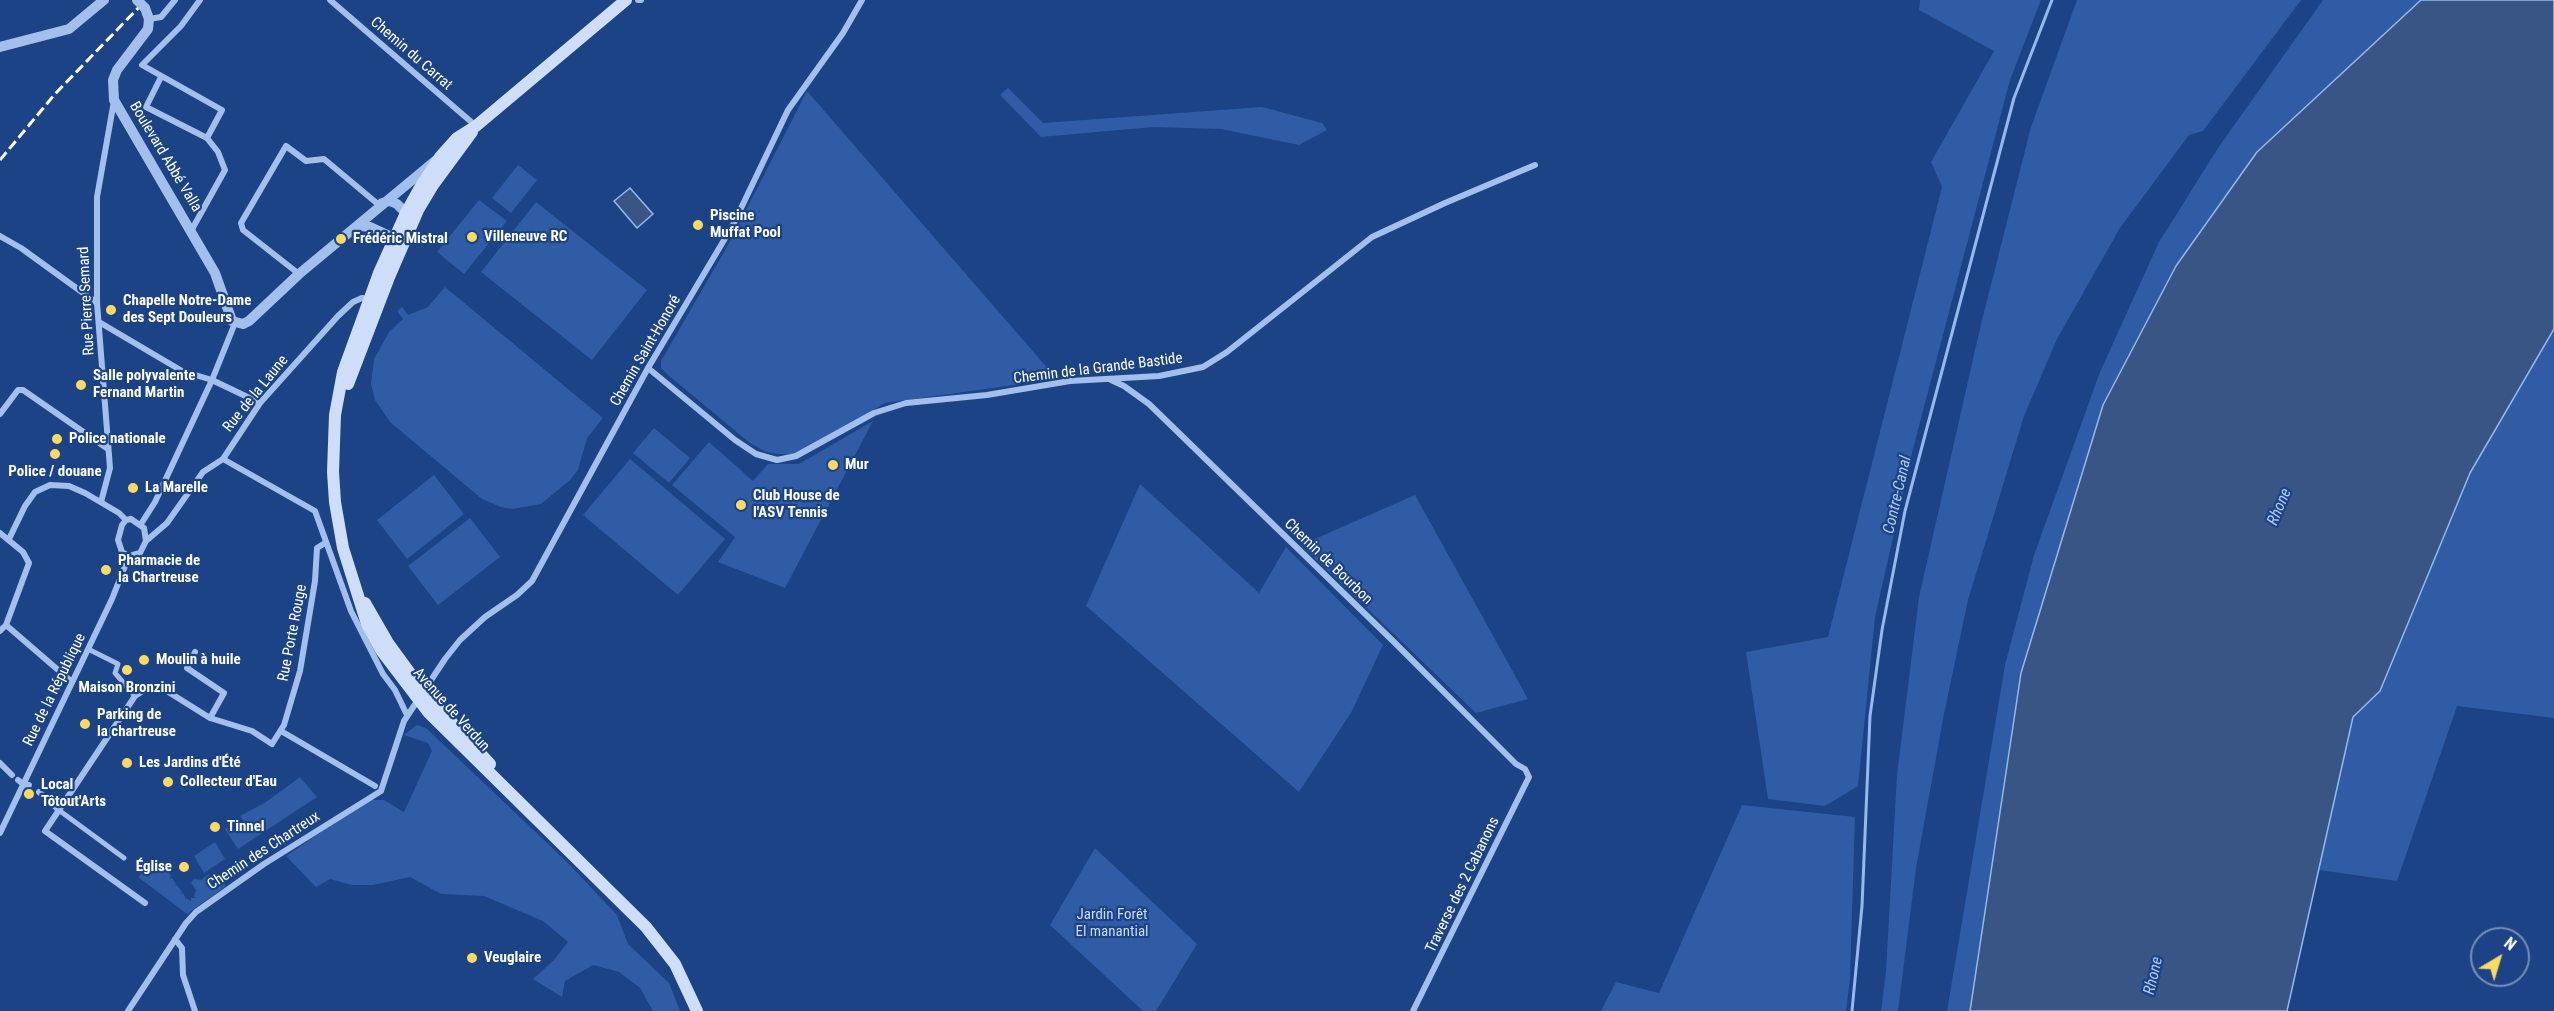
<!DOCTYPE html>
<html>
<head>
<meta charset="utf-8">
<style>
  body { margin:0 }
  #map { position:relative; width:2554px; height:1011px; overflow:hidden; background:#1b4386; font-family:"Roboto Condensed",sans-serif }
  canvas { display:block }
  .north { position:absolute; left:2470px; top:927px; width:60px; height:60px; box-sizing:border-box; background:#1b4386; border:2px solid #768eb6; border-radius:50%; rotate:38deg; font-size:16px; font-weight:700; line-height:24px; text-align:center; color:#fff }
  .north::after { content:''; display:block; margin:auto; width:21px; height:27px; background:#fcd960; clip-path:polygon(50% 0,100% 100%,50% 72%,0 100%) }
</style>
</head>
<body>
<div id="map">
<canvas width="2554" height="1011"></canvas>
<div class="north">N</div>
</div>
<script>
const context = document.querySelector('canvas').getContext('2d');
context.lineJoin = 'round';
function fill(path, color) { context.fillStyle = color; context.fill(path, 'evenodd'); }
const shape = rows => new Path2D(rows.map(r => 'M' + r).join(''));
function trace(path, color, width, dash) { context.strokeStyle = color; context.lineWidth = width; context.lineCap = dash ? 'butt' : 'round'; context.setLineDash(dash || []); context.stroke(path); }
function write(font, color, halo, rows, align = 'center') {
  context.font = font + ' "Roboto Condensed",sans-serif'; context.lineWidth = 4.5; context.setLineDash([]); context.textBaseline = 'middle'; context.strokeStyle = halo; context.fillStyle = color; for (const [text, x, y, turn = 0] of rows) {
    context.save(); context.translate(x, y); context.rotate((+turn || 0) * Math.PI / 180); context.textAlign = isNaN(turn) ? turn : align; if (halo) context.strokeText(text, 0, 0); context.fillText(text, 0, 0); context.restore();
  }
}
fill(shape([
  [1920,0,2041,0,2010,80,1913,449,1875,617,1858,786,1825,806,1768,799,1746,652,1828,637,1942,187,1931,162,1994,51,1919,10],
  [2077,0,2301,0,2203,131,2189,135,2120,228,2057,339,2024,416,1968,600,1944,714,1916,868,1898,1011,1881,1011,1886,971,1897,775,1919,597,1981,324,2031,127],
  [2323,0,2421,0,2257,152,2176,266,2103,405,2021,673,1970,1011,1947,1011,2005,665,2034,555,2100,372,2159,242,2218,148],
  [1008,88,1043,123,1262,107,1322,123,1327,130,1299,145,1221,129,1153,127,1041,137,1000,95],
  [807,91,1057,379,885,403,809,448,794,454,778,454,766,452,750,443,668,375,661,368,661,361,728,245],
  [518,165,537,180,511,213,492,198],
  [479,200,507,221,464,274,437,252],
  [536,202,647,290,592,360,481,272],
  [445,287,603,418,587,438,578,470,570,480,541,504,512,509,501,507,482,499,390,422,375,400,371,384,374,359,389,332,403,319,397,311,402,307,408,315,428,307],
  [2554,329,2554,718,2457,706,2397,881,2319,870,2353,717,2380,691,2470,473],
  [873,421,785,588,718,562,735,537,672,485,709,442,753,481,768,464,799,464],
  [654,428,690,458,669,483,633,453],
  [630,459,725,539,678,595,583,515],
  [434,475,464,514,407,559,377,520],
  [1140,484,1259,593,1286,547,1383,645,1352,711,1299,792,1086,606],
  [1415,495,1528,699,1476,713,1301,545],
  [470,518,500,557,438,605,408,566],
  [417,725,426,728,567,862,617,915,628,944,669,983,680,1011,653,1011,640,988,619,972,593,965,565,981,562,997,533,979,554,960,568,942,543,921,484,896,441,894,410,877,373,885,352,885,330,879,316,887,286,856,368,800,384,800,404,812,432,751,428,743,404,735],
  [300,777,317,797,238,849,225,829,235,821,241,828,246,825,240,816,266,802],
  [1742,805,1855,817,1850,979,1846,1011,1601,1011,1616,982,1659,993],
  [215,842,225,859,204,873,194,856],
  [1095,848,1197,944,1156,1011,1143,1011,1050,925],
  [162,862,171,876,169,879,172,878,176,884,174,886,177,885,182,892,180,894,183,893,185,897,185,900,186,898,191,901,191,898,196,898,194,896,196,890,191,883,194,879,201,880,209,874,216,884,223,880,226,886,187,914,138,877,152,863,156,866]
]), '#2f5ca4');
const water = shape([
  [2421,0,2554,0,2554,329,2470,473,2380,691,2353,717,2287,1011,1970,1011,2021,673,2103,405,2176,266,2257,152,2421,0],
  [630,188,653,214,637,228,614,201,630,188]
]);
fill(water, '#385586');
trace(water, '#96b9ed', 1.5);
trace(shape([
  [1852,1011,1862,906,1870,716,1882,630,1905,511,2014,98,2052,0]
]), '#96b9ed', 3);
trace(shape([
  [88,649,118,664,115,673,135,696],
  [60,811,124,858]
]), '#a3bfeb', 5);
trace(shape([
  [330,0,476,126],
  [638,0,641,0],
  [149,19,161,17,175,0],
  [161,77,146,107,207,138],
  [191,231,225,170,218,152,207,138,222,110,142,65,181,26,200,0],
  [0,236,21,248,97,303],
  [299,274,243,230,241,223,286,146,306,161,324,159,379,205],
  [99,322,182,371,212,380,260,403],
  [648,368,735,440,756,454,777,460,796,456,874,413,906,403,987,395,1070,381,1159,376,1203,367,1227,352,1372,237,1445,203,1535,165],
  [1111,380,1124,386,1149,404,1394,642,1516,764,1525,769,1529,777,1413,1011],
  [0,414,18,390,23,390,108,449],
  [223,459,315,511,351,611,383,674,395,690,407,715],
  [101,502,110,468,97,303,97,197,114,101],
  [131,519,144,528,146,541,140,553,129,556,122,552,118,540,122,525,126,520,131,519],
  [141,524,155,502,212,380,235,323],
  [0,533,23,552,29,563,6,625,0,631],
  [9,539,25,506,35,492,50,485,69,486,85,493,119,513,126,520],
  [146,541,167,523,203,472,223,459,260,403,338,316,353,302,362,298,369,299],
  [6,625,72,682],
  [195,652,187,668,224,693,210,718],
  [281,731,375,786],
  [0,763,12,775],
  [18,780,23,784,29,785],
  [39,792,60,811],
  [0,833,112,599,129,556],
  [145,903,45,831,135,696,149,687,162,688,210,718,252,731,272,744,284,725,300,671,315,581,317,548,325,543],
  [175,939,182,948,183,975,195,1011],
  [128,1011,186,923,196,912,264,864,381,791,404,721,445,659,460,640,485,617,517,595,532,581,648,368,733,225,788,110,843,33,862,0]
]), '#a3bfeb', 6);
trace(shape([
  [145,8,149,19,148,29,117,70,113,80,114,100,215,273,232,321,243,324,249,321,299,274,435,161],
  [0,47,69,29,104,0],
  [382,203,390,201,397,204,406,213,407,220],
  [353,230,362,226,370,227,394,238,402,235]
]), '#a3bfeb', 10);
trace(shape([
  [626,0,476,126,457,138,440,157,421,186,406,213,379,273,343,372,335,415,333,472,335,502,343,548,367,624,381,650,429,713,646,927,675,964,697,1011],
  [348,384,389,277,418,210,433,185,472,132],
  [365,603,388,643,423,691,490,764]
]), '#cfdef8', 12);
trace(shape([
  [0,160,55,94,146,0]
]), '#fff', 3, [10, 4.5]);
trace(shape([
  [137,0,145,8]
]), '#a3bfeb', 10);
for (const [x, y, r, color] of [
  [698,225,6,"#fcd960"],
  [472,237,6,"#fcd960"],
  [341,239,6,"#fcd960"],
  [111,310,6,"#fcd960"],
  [81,385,6,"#fcd960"],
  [57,439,6,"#fcd960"],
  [55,454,6,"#fcd960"],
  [833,465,6,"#fcd960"],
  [133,488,6,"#fcd960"],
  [741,505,6,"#fcd960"],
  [106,570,6,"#fcd960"],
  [144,660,6,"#fcd960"],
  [127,670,6,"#fcd960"],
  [85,724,6,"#fcd960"],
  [127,763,6,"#fcd960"],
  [168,782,6,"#fcd960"],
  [29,794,6,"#fcd960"],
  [215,827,6,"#fcd960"],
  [184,867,6,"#fcd960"],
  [472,958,6,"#fcd960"]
]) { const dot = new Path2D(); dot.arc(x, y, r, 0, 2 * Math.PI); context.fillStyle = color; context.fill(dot); trace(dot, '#1b4386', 2); }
write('15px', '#fff', '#1b4386', [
  ["Chemin du Carrat",411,54,41],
  ["Boulevard Abbé Valla",165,157,59],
  ["Rue Pierre Semard",87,301,-93],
  ["Chemin Saint-Honoré",646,351,-60],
  ["Chemin de la Grande Bastide",1098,369,-7],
  ["Rue de la Laune",256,394,-51],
  ["Chemin de Bourbon",1328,562,44],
  ["Rue Porte Rouge",293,633,-79],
  ["Rue de la République",55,690,-64],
  ["Avenue de Verdun",451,710,48],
  ["Chemin des Chartreux",264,851,-33],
  ["Traverse des 2 Cabanons",1463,885,-64]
]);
write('bold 15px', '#fff', '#1b4386', [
  ["Piscine",710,216],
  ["Muffat Pool",710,233],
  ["Villeneuve RC",484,237],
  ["Frédéric Mistral",353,239],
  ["Chapelle Notre-Dame",123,301],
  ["des Sept Douleurs",123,318],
  ["Salle polyvalente",93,376],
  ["Fernand Martin",93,393],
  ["Police nationale",69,439],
  ["Mur",845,465],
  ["Police / douane",55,472,"center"],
  ["La Marelle",145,488],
  ["Club House de",753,496],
  ["l'ASV Tennis",753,513],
  ["Pharmacie de",118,561],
  ["la Chartreuse",118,578],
  ["Moulin à huile",156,660],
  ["Maison Bronzini",127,688,"center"],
  ["Parking de",97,715],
  ["la chartreuse",97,732],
  ["Les Jardins d'Été",139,763],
  ["Collecteur d'Eau",180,782],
  ["Local",41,785],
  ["Tôtout'Arts",41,802],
  ["Tinnel",227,827],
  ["Église",172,867,"right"],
  ["Veuglaire",484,958]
], 'left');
write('15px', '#c8dbf8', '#1b4386', [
  ["Jardin Forêt",1112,915],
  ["El manantial",1112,932]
]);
write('italic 16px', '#afcaf3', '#1b4386', [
  ["Contre-Canal",1898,495,-77],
  ["Rhone",2280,507,-67],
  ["Rhone",2154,976,-77]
]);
</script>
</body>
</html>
